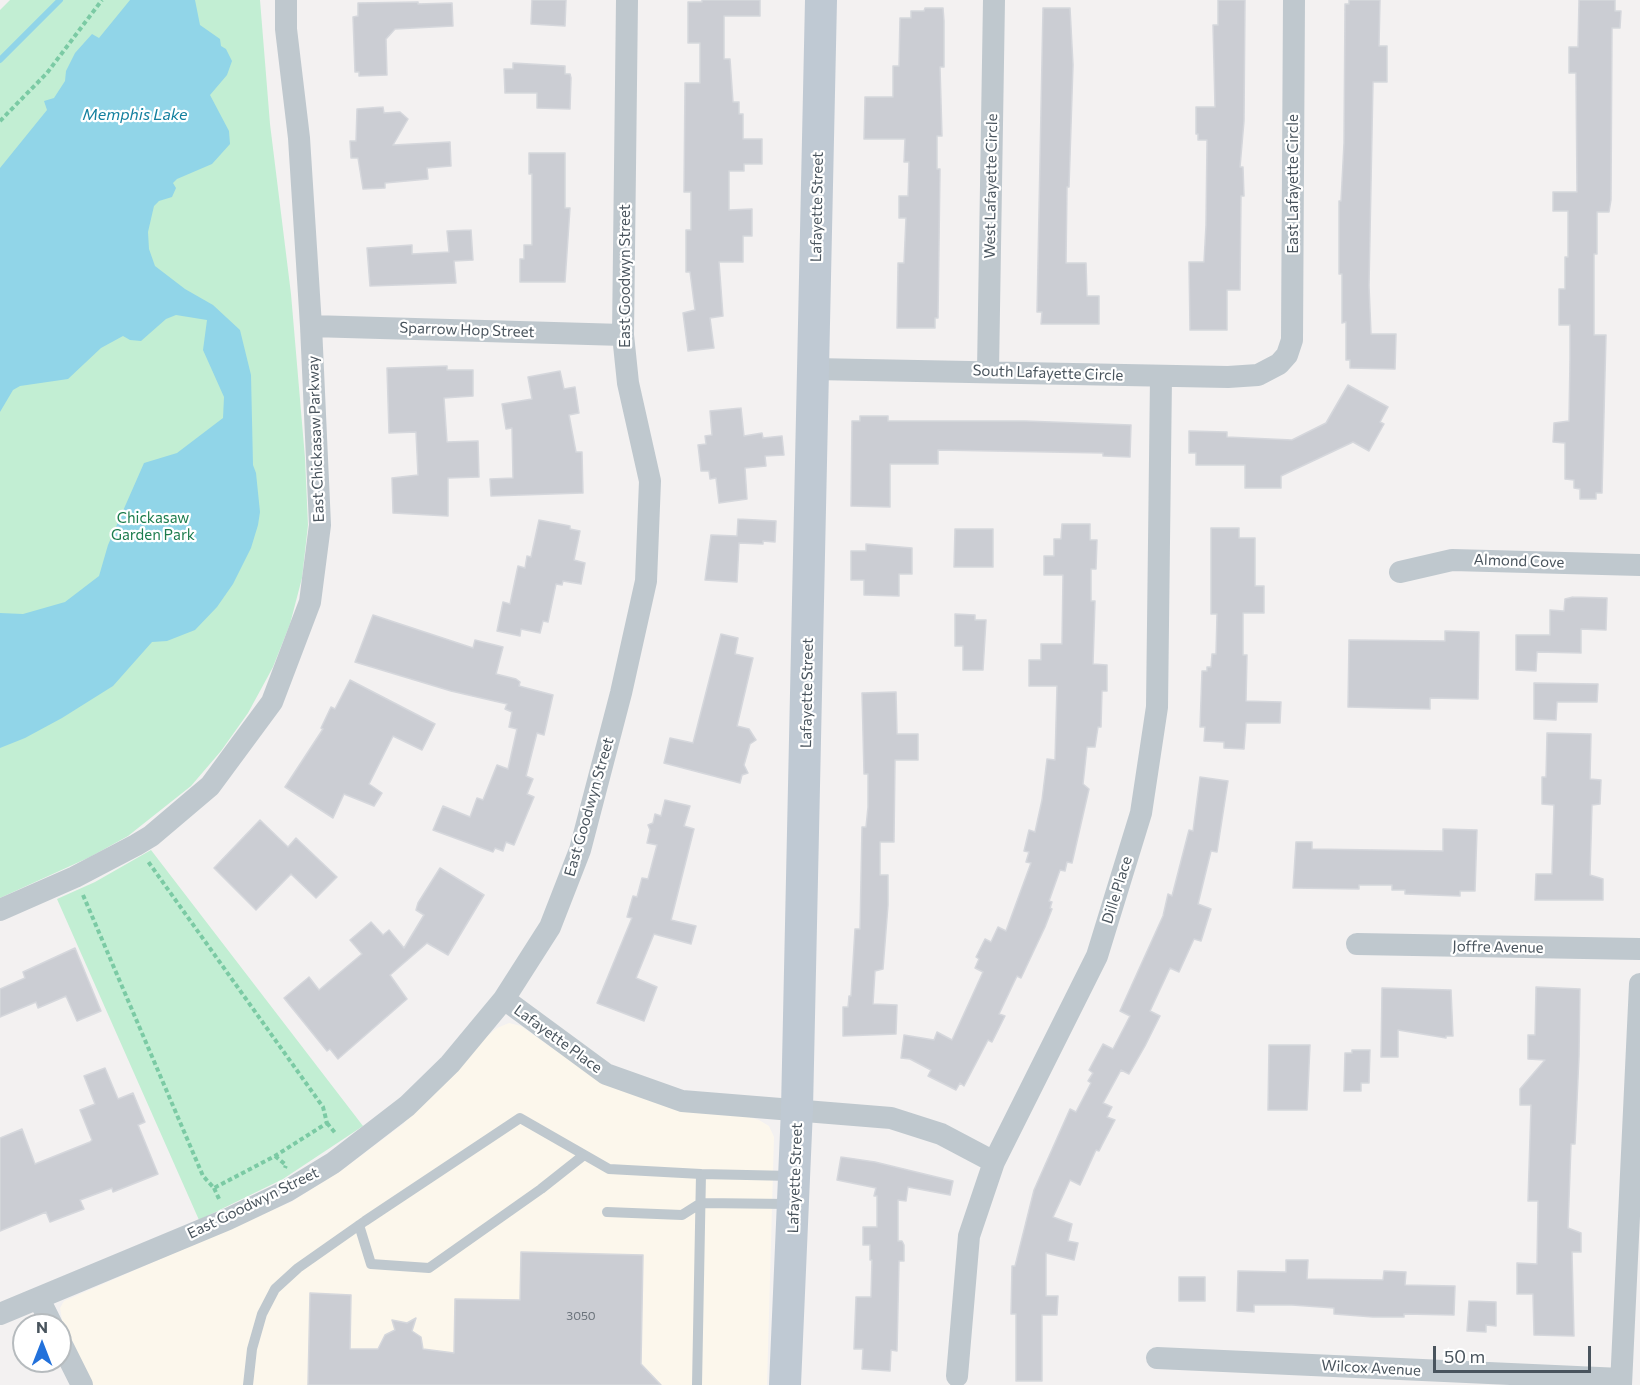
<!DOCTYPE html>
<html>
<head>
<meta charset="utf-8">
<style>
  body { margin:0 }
  #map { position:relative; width:1640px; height:1385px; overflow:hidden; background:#f3f1f1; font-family:Commissioner,sans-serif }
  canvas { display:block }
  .north { position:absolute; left:12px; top:1313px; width:60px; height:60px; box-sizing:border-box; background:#fff; border:2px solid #b6bbbe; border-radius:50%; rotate:0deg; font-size:16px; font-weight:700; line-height:24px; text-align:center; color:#49545d }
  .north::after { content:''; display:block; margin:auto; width:21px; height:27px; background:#2271db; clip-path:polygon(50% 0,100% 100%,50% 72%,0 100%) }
  .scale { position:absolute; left:1433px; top:1346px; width:158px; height:27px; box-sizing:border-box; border:3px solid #49545d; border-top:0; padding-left:8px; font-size:18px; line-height:21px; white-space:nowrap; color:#49545d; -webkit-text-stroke:4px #fff; paint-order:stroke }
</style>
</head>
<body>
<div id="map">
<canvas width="1640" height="1385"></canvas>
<div class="north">N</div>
<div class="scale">50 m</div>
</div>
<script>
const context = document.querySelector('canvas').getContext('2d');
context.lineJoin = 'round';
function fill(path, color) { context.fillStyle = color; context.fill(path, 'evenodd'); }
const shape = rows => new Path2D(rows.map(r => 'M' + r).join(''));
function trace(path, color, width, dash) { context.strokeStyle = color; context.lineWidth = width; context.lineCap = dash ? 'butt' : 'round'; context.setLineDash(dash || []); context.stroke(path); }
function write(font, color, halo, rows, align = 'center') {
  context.font = font + ' Commissioner,sans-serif'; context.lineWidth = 4.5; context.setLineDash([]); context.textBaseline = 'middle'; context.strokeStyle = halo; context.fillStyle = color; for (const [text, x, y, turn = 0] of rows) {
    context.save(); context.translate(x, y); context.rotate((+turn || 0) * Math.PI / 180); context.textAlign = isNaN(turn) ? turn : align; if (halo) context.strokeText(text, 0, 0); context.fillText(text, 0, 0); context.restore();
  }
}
fill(shape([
  [509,1023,521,1026,589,1074,759,1120,769,1126,774,1137,767,1385,88,1385,62,1320,60,1308,64,1301,291,1202,342,1170,403,1124,479,1043,497,1028]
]), '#fcf7ec');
fill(shape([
  [10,0,260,0,270,124,291,294,305,458,308,525,302,578,290,624,273,667,248,713,221,751,191,786,128,836,90,857,0,898,0,10],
  [151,850,363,1126,283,1179,199,1220,57,899,95,882]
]), '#c2eed3');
fill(shape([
  [130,0,195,0,200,25,220,39,221,46,226,49,232,61,227,75,210,95,229,131,230,144,212,164,177,179,173,183,176,188,172,197,159,201,154,206,148,232,149,249,155,266,185,289,213,305,240,330,251,375,253,465,256,473,260,512,258,525,251,548,233,584,217,607,195,630,167,641,152,642,113,686,62,718,25,738,0,748,0,613,23,614,65,602,99,576,108,545,144,463,177,453,223,418,224,397,203,350,207,320,176,315,166,319,141,341,130,340,123,336,101,348,68,379,20,386,13,390,0,412,0,168,47,110,44,101,54,98,65,81,66,71,75,53,92,34,99,38]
]), '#91d5e8');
trace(shape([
  [0,60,60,0]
]), '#91d5e8', 6);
const building = shape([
  [532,0,566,0,565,26,531,24,532,0],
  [702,0,760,0,760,16,724,16,724,59,730,59,733,102,739,102,739,114,743,114,743,139,762,139,762,164,744,164,744,171,729,171,729,210,752,209,752,236,743,236,743,262,719,262,723,316,710,318,714,348,688,351,683,313,695,310,690,272,686,272,686,230,691,230,691,192,684,192,685,83,700,83,700,43,688,43,688,2,702,2,702,0],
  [1218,0,1245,0,1244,121,1240,167,1243,167,1244,196,1241,196,1240,290,1227,290,1227,330,1190,330,1189,262,1204,262,1206,225,1207,140,1198,140,1198,134,1196,134,1196,107,1215,107,1213,25,1218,25,1218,0],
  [1349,0,1380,0,1379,46,1387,46,1387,82,1373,82,1369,286,1371,334,1396,334,1395,369,1350,368,1350,360,1346,360,1346,322,1342,323,1342,274,1339,274,1339,201,1341,201,1344,143,1345,4,1349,4,1349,0],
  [1579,0,1615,0,1615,11,1621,11,1620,28,1612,28,1611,200,1609,212,1597,212,1597,254,1594,254,1594,335,1606,335,1602,493,1596,493,1596,499,1580,499,1580,489,1574,488,1574,480,1565,479,1565,443,1553,442,1554,423,1569,421,1570,359,1570,325,1559,325,1559,289,1565,289,1565,257,1568,257,1568,211,1553,211,1553,192,1577,192,1576,73,1569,73,1569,47,1578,47,1579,0],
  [418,2,418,4,452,3,453,26,395,29,386,39,387,75,359,76,359,72,355,72,353,17,358,16,358,3,418,2],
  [925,8,943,8,944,21,944,67,940,67,942,136,937,136,937,169,940,169,938,318,935,318,935,328,897,328,898,263,904,263,906,218,899,218,899,196,908,196,909,162,904,162,905,139,864,139,865,97,893,97,893,66,899,66,900,18,911,18,911,11,924,11,925,8],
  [1043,8,1070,8,1073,65,1069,187,1067,187,1066,263,1086,263,1087,296,1099,296,1099,324,1041,324,1042,312,1037,312,1043,8],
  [513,63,565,66,565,74,570,74,571,78,570,109,537,108,537,93,505,93,504,69,513,69,513,63],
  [383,107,384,113,400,112,408,119,393,145,450,142,451,166,427,168,428,179,385,183,385,188,363,189,358,158,351,158,350,141,356,141,357,109,383,107],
  [529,153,565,153,565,208,570,208,565,282,520,282,520,259,524,259,524,245,532,245,532,174,529,174,529,153],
  [471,230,473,260,454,261,456,283,370,286,367,248,412,245,412,254,449,252,447,231,471,230],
  [447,366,447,370,473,370,473,396,444,398,447,442,478,441,479,477,448,478,448,516,393,513,392,478,418,475,416,432,389,433,387,368,447,366],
  [560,371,564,389,575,387,579,413,569,415,576,452,582,452,583,493,491,496,490,479,513,478,512,428,506,429,502,404,532,399,528,377,560,371],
  [1348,385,1388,407,1380,422,1384,424,1369,451,1353,442,1281,476,1281,488,1245,488,1245,465,1196,465,1196,453,1189,453,1189,431,1227,432,1227,437,1292,440,1326,423,1348,385],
  [741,408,744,436,762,433,763,438,782,436,784,455,765,456,766,466,745,468,747,499,719,503,716,478,710,479,709,471,701,471,698,445,706,444,705,436,712,435,710,411,741,408],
  [860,416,888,416,888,421,1025,421,1131,425,1130,457,1103,456,1103,453,938,450,938,464,890,464,890,507,851,506,852,421,860,421,860,416],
  [738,519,776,521,775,542,763,541,763,544,739,543,737,582,705,580,711,535,737,536,738,519],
  [539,520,570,526,570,529,580,531,574,560,585,563,581,584,563,581,562,585,556,584,548,622,543,621,540,633,521,629,520,636,497,631,503,602,510,604,518,566,525,568,527,556,531,557,539,520],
  [1062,524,1090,524,1090,540,1097,540,1096,569,1091,569,1091,601,1095,601,1093,664,1107,665,1107,691,1102,691,1101,727,1098,727,1095,747,1087,747,1083,784,1089,789,1072,863,1067,862,1065,871,1060,870,1049,901,1052,902,1050,908,1052,909,1045,927,1021,978,1017,976,999,1014,1005,1016,992,1042,988,1040,964,1086,960,1083,956,1090,928,1076,931,1070,910,1059,901,1058,904,1035,934,1040,937,1032,952,1040,983,972,975,968,979,959,976,957,985,939,991,942,998,927,1006,931,1031,863,1026,862,1029,852,1024,851,1029,830,1035,832,1042,800,1047,759,1055,760,1057,686,1029,686,1029,660,1041,660,1041,644,1062,644,1063,575,1044,575,1044,556,1054,556,1054,539,1061,539,1062,524],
  [1211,528,1239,528,1239,538,1255,538,1255,586,1264,586,1264,613,1243,613,1243,655,1247,655,1246,701,1281,702,1280,723,1246,723,1244,749,1224,748,1224,742,1204,741,1205,727,1200,727,1202,671,1207,671,1207,667,1211,667,1212,654,1216,654,1217,614,1211,614,1211,528],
  [955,529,993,529,993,567,954,567,955,529],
  [866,544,912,548,912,574,899,574,899,596,864,595,864,580,851,580,851,551,866,551,866,544],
  [1573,597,1607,598,1606,630,1581,629,1581,653,1537,652,1536,671,1516,670,1516,635,1550,635,1550,610,1564,611,1565,599,1573,597],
  [955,614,975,615,975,620,986,620,983,670,963,670,963,646,955,646,955,614],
  [373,615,473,648,475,640,503,647,496,674,516,679,520,682,519,686,553,695,544,735,537,733,526,776,533,779,527,794,534,797,514,845,506,842,503,851,495,848,493,852,433,830,443,806,470,817,477,798,483,800,497,765,508,769,517,729,509,727,512,712,505,709,507,704,451,691,355,662,373,615],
  [1445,631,1479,632,1478,699,1430,698,1430,709,1348,707,1349,640,1445,641,1445,631],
  [721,634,738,638,735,654,753,658,737,726,749,729,756,740,750,744,744,765,748,773,742,775,740,783,664,763,670,738,693,743,721,634],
  [350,680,435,724,422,750,393,736,369,784,382,793,374,806,344,794,333,818,285,787,323,729,321,728,331,707,335,709,350,680],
  [1534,683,1598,684,1597,702,1557,702,1556,720,1534,719,1534,683],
  [896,692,897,734,918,734,918,760,895,760,894,842,880,842,880,875,888,875,888,905,883,969,875,971,873,1004,897,1005,896,1034,843,1036,843,1007,848,1007,849,996,851,996,855,929,860,929,862,827,866,827,868,807,868,774,864,774,862,693,896,692],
  [1547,733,1591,734,1590,779,1601,780,1600,804,1592,805,1590,875,1603,879,1603,900,1535,900,1536,874,1552,874,1554,805,1542,804,1542,777,1546,777,1547,733],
  [1200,777,1228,781,1217,852,1211,851,1198,904,1211,909,1201,941,1194,939,1179,972,1170,968,1150,1011,1160,1016,1145,1046,1129,1074,1121,1070,1103,1103,1112,1107,1107,1117,1115,1120,1102,1145,1099,1151,1096,1150,1080,1185,1070,1180,1053,1217,1072,1224,1068,1241,1078,1243,1074,1260,1046,1253,1046,1296,1058,1296,1057,1315,1042,1315,1042,1381,1016,1381,1016,1314,1011,1314,1012,1266,1015,1266,1034,1190,1070,1109,1076,1112,1091,1083,1088,1081,1093,1073,1089,1070,1103,1044,1113,1049,1130,1016,1120,1011,1163,916,1168,894,1172,896,1189,830,1193,831,1200,777],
  [665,800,690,806,684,826,694,829,671,920,696,926,691,944,654,934,636,978,657,987,644,1021,597,1003,632,918,627,917,633,896,637,897,642,878,648,879,657,845,647,843,650,830,648,825,653,823,655,814,661,816,665,800],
  [260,820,288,847,296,838,337,877,316,898,291,874,256,910,214,868,260,820],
  [1443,829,1477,830,1475,891,1460,891,1460,896,1405,894,1405,890,1392,890,1392,885,1359,885,1359,889,1293,888,1296,842,1312,842,1312,849,1443,851,1443,829],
  [440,868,484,895,448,955,427,943,390,975,407,999,338,1059,330,1049,327,1051,284,998,309,977,319,990,362,954,350,940,371,922,383,935,389,930,404,948,424,915,416,910,418,903,440,868],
  [75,948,101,1011,77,1021,66,996,38,1008,36,1002,0,1017,0,989,25,978,23,972,75,948],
  [1536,987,1580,989,1579,1056,1575,1144,1571,1144,1568,1228,1581,1233,1581,1252,1572,1252,1574,1336,1534,1335,1533,1294,1517,1294,1517,1263,1537,1264,1538,1201,1528,1201,1531,1105,1520,1105,1520,1089,1545,1060,1528,1059,1528,1035,1535,1035,1536,987],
  [1382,988,1451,990,1453,1036,1446,1036,1446,1038,1398,1030,1398,1057,1381,1057,1382,988],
  [1269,1045,1310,1045,1307,1110,1268,1110,1269,1045],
  [1352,1050,1370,1050,1369,1083,1361,1083,1361,1091,1344,1091,1345,1053,1352,1053,1352,1050],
  [105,1068,118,1099,133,1093,145,1122,138,1125,158,1174,113,1192,112,1188,80,1200,84,1209,50,1222,46,1212,0,1231,0,1138,22,1129,35,1164,90,1142,92,1140,80,1110,95,1104,84,1076,105,1068],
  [841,1157,875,1162,953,1181,950,1195,908,1187,906,1201,898,1200,898,1241,902,1241,904,1245,904,1261,899,1261,897,1351,891,1350,890,1371,862,1369,863,1349,854,1349,856,1297,871,1297,872,1260,870,1260,870,1245,863,1245,863,1227,877,1227,877,1196,874,1196,876,1188,837,1180,841,1157],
  [521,1252,643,1255,641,1364,661,1385,308,1385,310,1293,351,1295,350,1349,378,1349,385,1335,395,1330,392,1320,407,1323,416,1318,412,1331,421,1337,423,1349,454,1353,455,1299,520,1300,521,1252],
  [1286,1260,1308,1260,1307,1279,1383,1280,1384,1271,1406,1272,1405,1285,1455,1286,1454,1315,1404,1314,1404,1317,1373,1317,1334,1314,1334,1308,1292,1305,1254,1305,1254,1312,1237,1311,1238,1271,1286,1272,1286,1260],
  [1179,1277,1205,1277,1205,1301,1179,1301,1179,1277],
  [1469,1301,1496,1302,1496,1326,1486,1325,1486,1332,1467,1331,1469,1301]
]);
fill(building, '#cbcdd3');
trace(building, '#d5d7dc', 1.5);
trace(shape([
  [0,121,47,73,102,0],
  [83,895,203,1176,214,1188,275,1156,327,1123,323,1107,147,860],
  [327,1123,336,1134],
  [275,1156,286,1165,285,1168],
  [214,1188,220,1201]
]), '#7bcaa4', 4, [4.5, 3]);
trace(shape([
  [701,1174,792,1176],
  [607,1212,682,1215,701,1203,789,1204],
  [359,1225,371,1264,429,1268,541,1189,584,1155],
  [248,1385,252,1349,262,1314,275,1289,298,1268,365,1221,520,1118,609,1169,701,1174,697,1385]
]), '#bfc8ce', 10);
trace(shape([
  [311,326,623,335],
  [814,369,1228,377,1258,375,1279,364,1287,355,1292,340,1294,0],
  [988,371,994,0],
  [1400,572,1452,560,1640,565],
  [0,910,75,877,136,845,151,836,210,786,272,702,310,602,320,525,311,326,299,138,286,29,286,0],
  [1357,944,1640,949],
  [504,999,606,1074,682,1101,891,1118,941,1134,994,1162],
  [39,1299,52,1325],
  [0,1314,228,1219,287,1191,333,1163,407,1106,450,1064,504,999,550,927,580,850,621,693,646,581,650,481,628,383,623,335,627,0],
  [60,1341,82,1385],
  [1157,1358,1621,1379],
  [957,1376,969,1236,994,1162,1097,956,1141,813,1157,707,1161,377],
  [1621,1385,1640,984]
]), '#bfc8ce', 22);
trace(shape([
  [785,1385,797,1109,821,0]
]), '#bfc9d3', 32);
write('12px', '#6a727a', null, [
  ["3050",581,1316]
]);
write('15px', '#49545d', '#fff', [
  ["East Lafayette Circle",1293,184,-90],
  ["West Lafayette Circle",991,186,-89],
  ["Lafayette Street",817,207,-89],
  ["East Goodwyn Street",625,276,-90],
  ["Sparrow Hop Street",467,330,2],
  ["South Lafayette Circle",1048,373,2],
  ["East Chickasaw Parkway",316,439,-92],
  ["Almond Cove",1519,561,2],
  ["Lafayette Street",807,693,-89],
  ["East Goodwyn Street",589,807,-74],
  ["Dille Place",1117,890,-73],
  ["Joffre Avenue",1498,947,1],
  ["Lafayette Place",558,1039,36],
  ["Lafayette Street",795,1178,-88],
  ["East Goodwyn Street",253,1203,-26],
  ["Wilcox Avenue",1371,1368,3]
]);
write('15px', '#1c7c4d', '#fff', [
  ["Chickasaw",153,518],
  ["Garden Park",153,535]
]);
write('italic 16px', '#14809f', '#fff', [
  ["Memphis Lake",135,115]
]);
</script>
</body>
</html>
